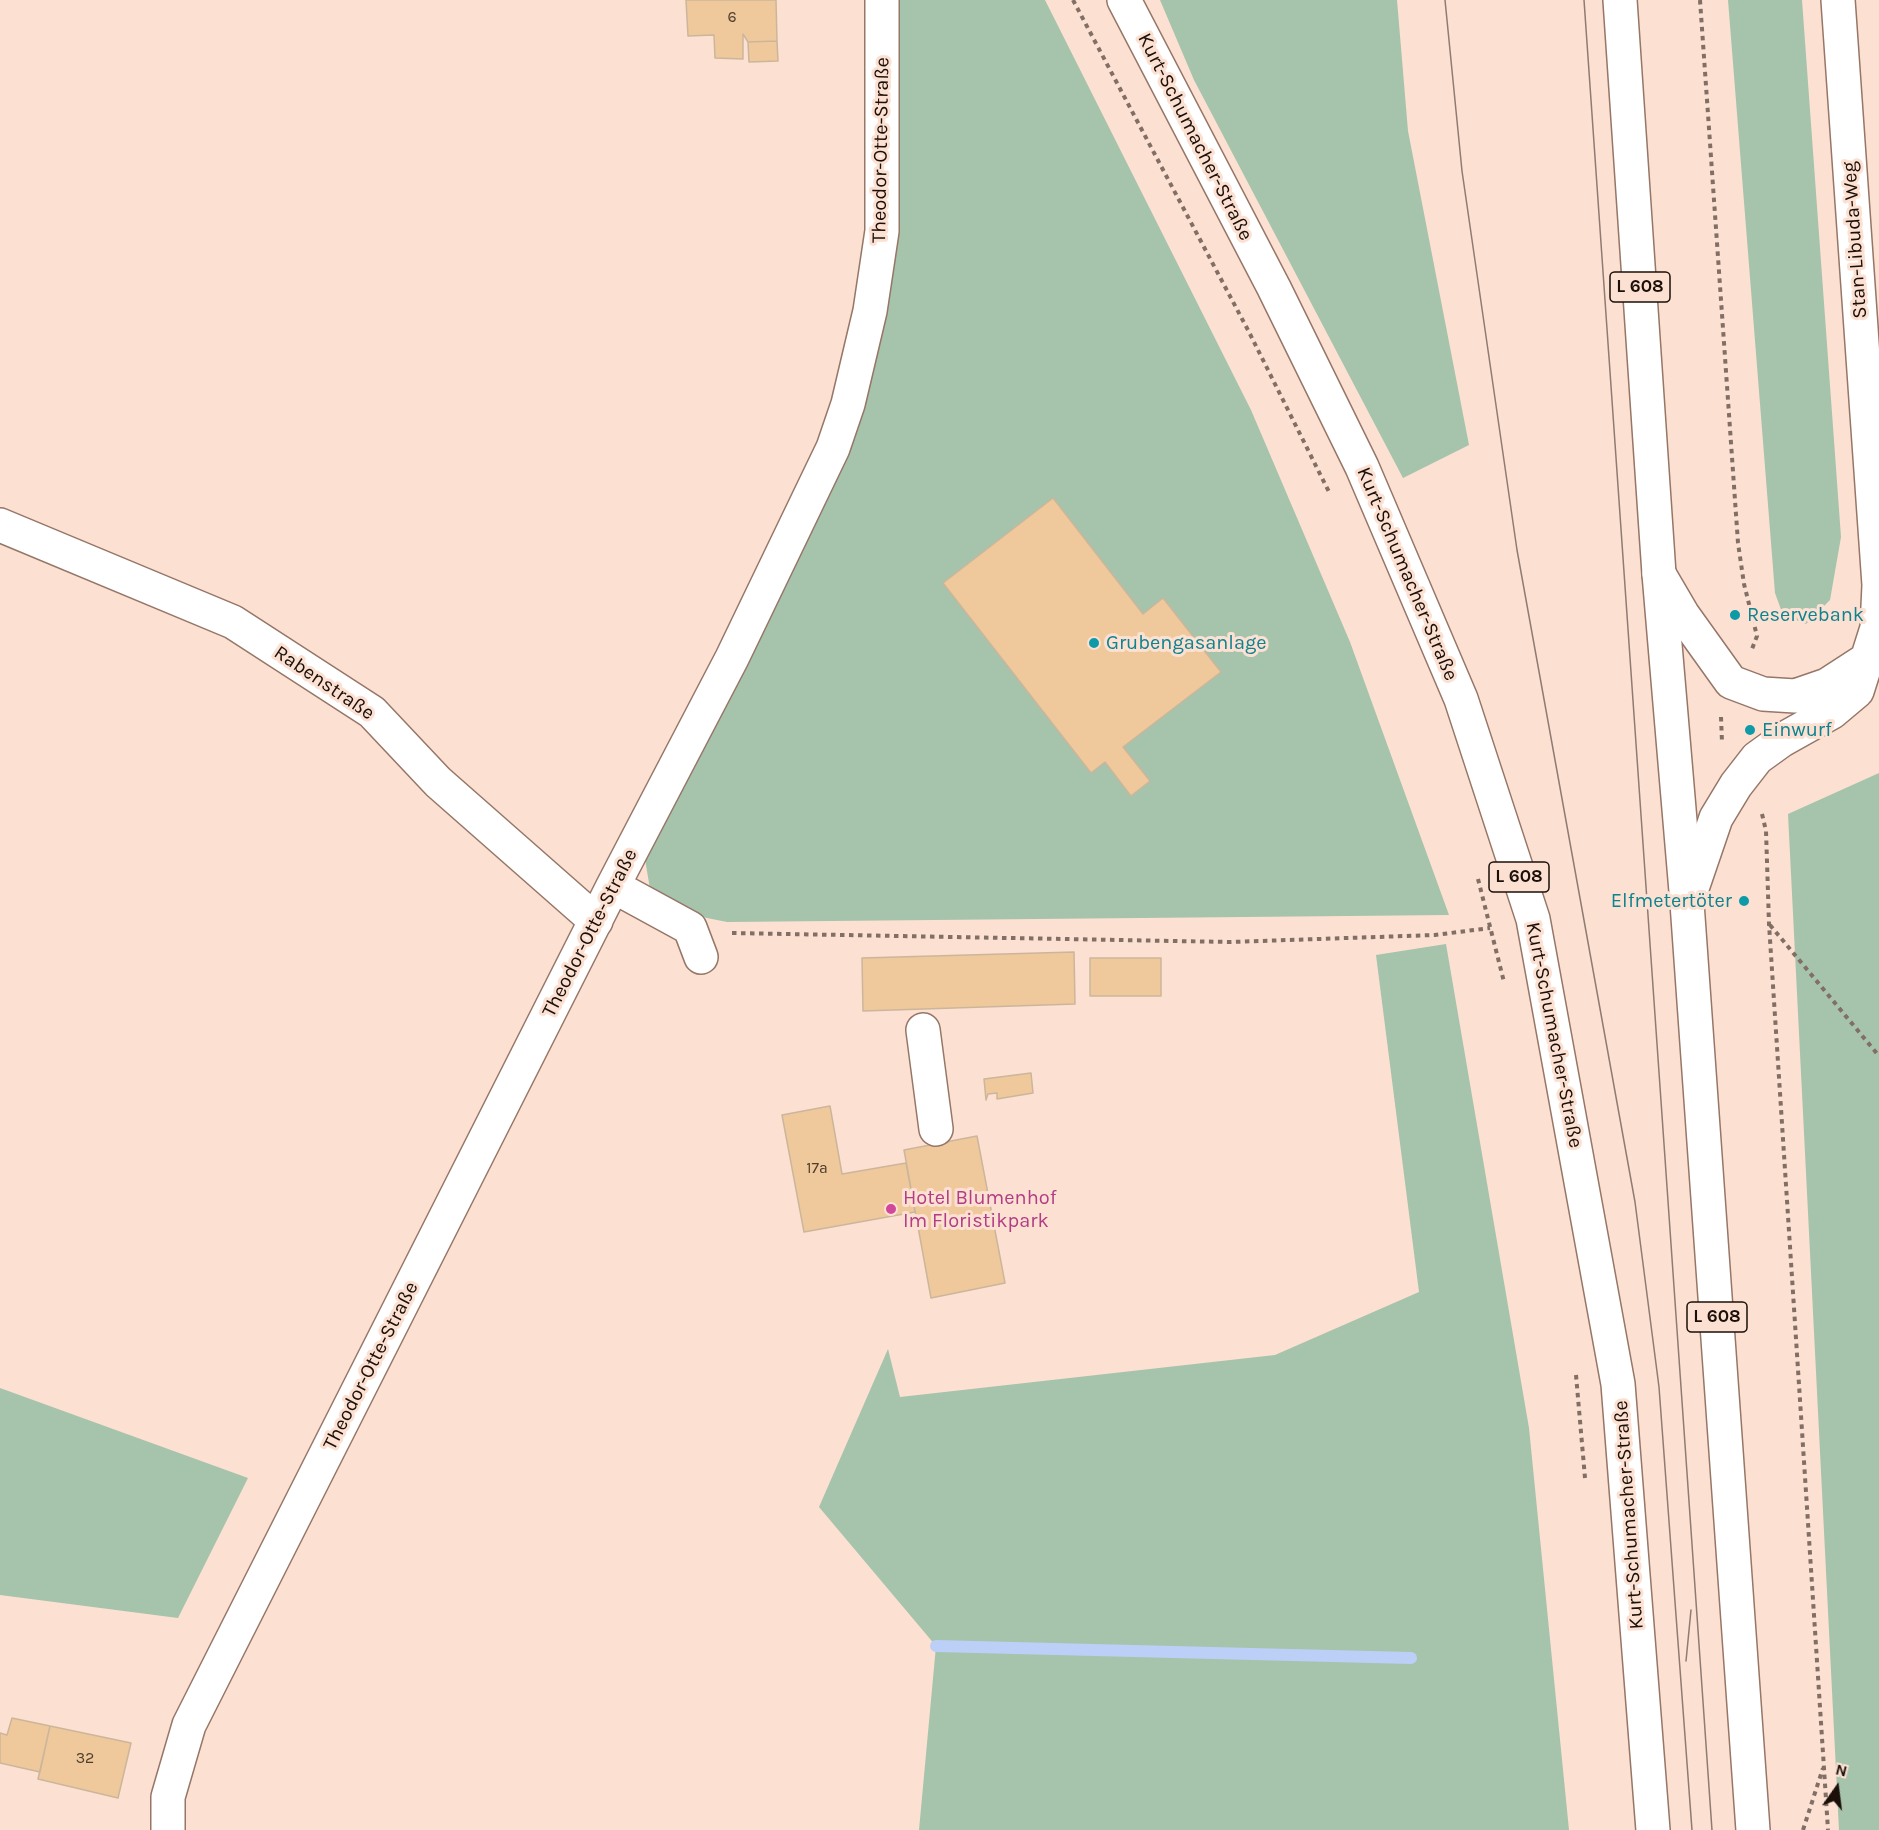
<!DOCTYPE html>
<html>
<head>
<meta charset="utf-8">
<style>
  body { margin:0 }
  #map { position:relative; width:1879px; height:1830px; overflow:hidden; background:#fce0d2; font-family:Karla,sans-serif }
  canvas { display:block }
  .north { position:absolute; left:1807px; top:1758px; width:60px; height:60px; -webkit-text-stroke:4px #fce0d2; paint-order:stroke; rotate:14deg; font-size:16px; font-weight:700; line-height:24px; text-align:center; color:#1a0f09 }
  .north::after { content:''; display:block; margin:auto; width:21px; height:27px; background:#1a0f09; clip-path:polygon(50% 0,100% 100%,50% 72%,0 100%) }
</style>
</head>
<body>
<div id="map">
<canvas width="1879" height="1830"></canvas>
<div class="north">N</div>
</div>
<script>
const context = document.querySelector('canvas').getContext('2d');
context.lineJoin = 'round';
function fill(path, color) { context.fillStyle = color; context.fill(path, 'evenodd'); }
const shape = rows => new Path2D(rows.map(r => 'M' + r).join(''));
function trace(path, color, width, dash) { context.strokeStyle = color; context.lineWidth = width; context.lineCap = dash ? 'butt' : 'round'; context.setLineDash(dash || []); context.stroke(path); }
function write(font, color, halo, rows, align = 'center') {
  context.font = font + ' Karla,sans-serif'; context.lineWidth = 6; context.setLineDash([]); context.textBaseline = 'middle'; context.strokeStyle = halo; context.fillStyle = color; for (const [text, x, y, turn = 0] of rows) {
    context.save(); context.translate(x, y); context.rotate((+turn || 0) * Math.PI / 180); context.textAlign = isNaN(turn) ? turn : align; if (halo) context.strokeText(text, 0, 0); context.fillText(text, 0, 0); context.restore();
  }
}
fill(shape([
  [893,0,1045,0,1251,410,1350,642,1449,915,727,922,677,912,650,889,645,859,843,447],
  [1160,0,1397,0,1408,131,1469,445,1403,478,1194,80],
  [1728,0,1802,0,1841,537,1830,600,1806,624,1783,615,1775,593],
  [1879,773,1879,1830,1839,1830,1788,814],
  [1446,944,1529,1428,1569,1830,919,1830,936,1646,819,1507,888,1349,900,1397,1275,1355,1419,1292,1376,955],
  [0,1388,248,1478,178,1618,0,1595]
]), '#a6c3ab');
trace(shape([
  [936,1646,1411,1658]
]), '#bbcff7', 12);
const building = shape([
  [686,0,776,0,777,41,748,42,743,34,743,59,715,58,714,35,688,36,686,0],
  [777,41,778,61,749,62,748,42,777,41],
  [1053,498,1143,614,1163,598,1221,672,1123,747,1150,781,1131,796,1105,762,1091,773,943,583,1053,498],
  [1074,952,1075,1004,863,1011,862,958,1074,952],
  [1090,958,1161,958,1161,996,1090,996,1090,958],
  [1031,1073,1033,1093,997,1099,997,1093,988,1094,986,1100,984,1079,1031,1073],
  [830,1106,842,1174,906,1163,915,1212,804,1232,782,1115,830,1106],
  [977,1136,1005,1283,931,1298,904,1150,977,1136],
  [12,1718,50,1726,40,1772,0,1763,0,1733,7,1735,12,1718],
  [50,1726,131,1743,118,1798,38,1779,50,1726]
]);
fill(building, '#efc99b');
trace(building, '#ccb69b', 1.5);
const minor = shape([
  [0,525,233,622,372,712,438,782,596,921],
  [1659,574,1683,615,1731,682,1763,694,1795,696,1827,685,1864,661],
  [613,886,690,928,701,957],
  [1687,903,1716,818,1736,785,1757,758,1782,740,1832,712,1857,691,1877,628,1879,585,1838,0],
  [923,1030,936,1129],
  [168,1830,168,1797,189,1725,613,886,732,658,833,448,848,404,870,311,882,231,882,0]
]);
const major = shape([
  [1124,0,1274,288,1362,467,1461,699,1533,919,1618,1384,1653,1830],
  [1620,0,1659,574,1687,903,1753,1830]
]);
trace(minor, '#957667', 36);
trace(major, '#957667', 36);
trace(shape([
  [1073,0,1249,332,1329,492],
  [1700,0,1738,543,1744,584,1757,636,1752,649],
  [1721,717,1722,742],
  [1762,814,1766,831,1769,924,1828,1830],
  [1478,879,1504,982],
  [1770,925,1879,1056],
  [732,933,1230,942,1435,935,1490,928],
  [1576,1375,1585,1478],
  [1803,1830,1823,1768]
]), '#816e65', 4, [4.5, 4.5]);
trace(minor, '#fff', 33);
trace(major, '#fff', 33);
trace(shape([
  [1445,0,1462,171,1517,550,1635,1202,1659,1387,1692,1830],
  [1584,0,1712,1830],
  [1686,1661,1691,1610]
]), '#8f7b71', 1.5);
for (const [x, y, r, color] of [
  [1735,615,6,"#0f9aa8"],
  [1094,643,6,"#0f9aa8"],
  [1750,730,6,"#0f9aa8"],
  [1744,901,6,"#0f9aa8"],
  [891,1209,6,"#d1479c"]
]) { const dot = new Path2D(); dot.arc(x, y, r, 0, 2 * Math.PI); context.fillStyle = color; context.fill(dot); trace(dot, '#fce0d2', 2); }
write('16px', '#4f3e2e', null, [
  ["6",732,17],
  ["17a",817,1168],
  ["32",85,1758]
]);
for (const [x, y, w] of [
  [1640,287,60],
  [1519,877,60],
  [1717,1317,60]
]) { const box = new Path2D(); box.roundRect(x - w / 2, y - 15, w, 30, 4.5); context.fillStyle = '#fce0d2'; context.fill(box); trace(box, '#1a0f09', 1.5); }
write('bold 18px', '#1a0f09', null, [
  ["L 608",1640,287],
  ["L 608",1519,877],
  ["L 608",1717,1317]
]);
write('20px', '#1a0f09', '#fce0d2', [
  ["Kurt-Schumacher-Straße",1195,137,63],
  ["Theodor-Otte-Straße",881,150,-89],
  ["Stan-Libuda-Weg",1855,240,-94],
  ["Kurt-Schumacher-Straße",1407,574,67],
  ["Rabenstraße",324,683,34],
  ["Theodor-Otte-Straße",590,933,-63],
  ["Kurt-Schumacher-Straße",1554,1035,79],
  ["Theodor-Otte-Straße",371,1366,-63],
  ["Kurt-Schumacher-Straße",1629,1515,-94]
]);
write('20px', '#0d838f', '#fce0d2', [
  ["Reservebank",1747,615],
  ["Grubengasanlage",1106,643],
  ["Einwurf",1762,730],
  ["Elfmetertöter",1732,901,"right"]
], 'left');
write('20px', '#b23c85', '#fce0d2', [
  ["Hotel Blumenhof",903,1198],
  ["Im Floristikpark",903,1221]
], 'left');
</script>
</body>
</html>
